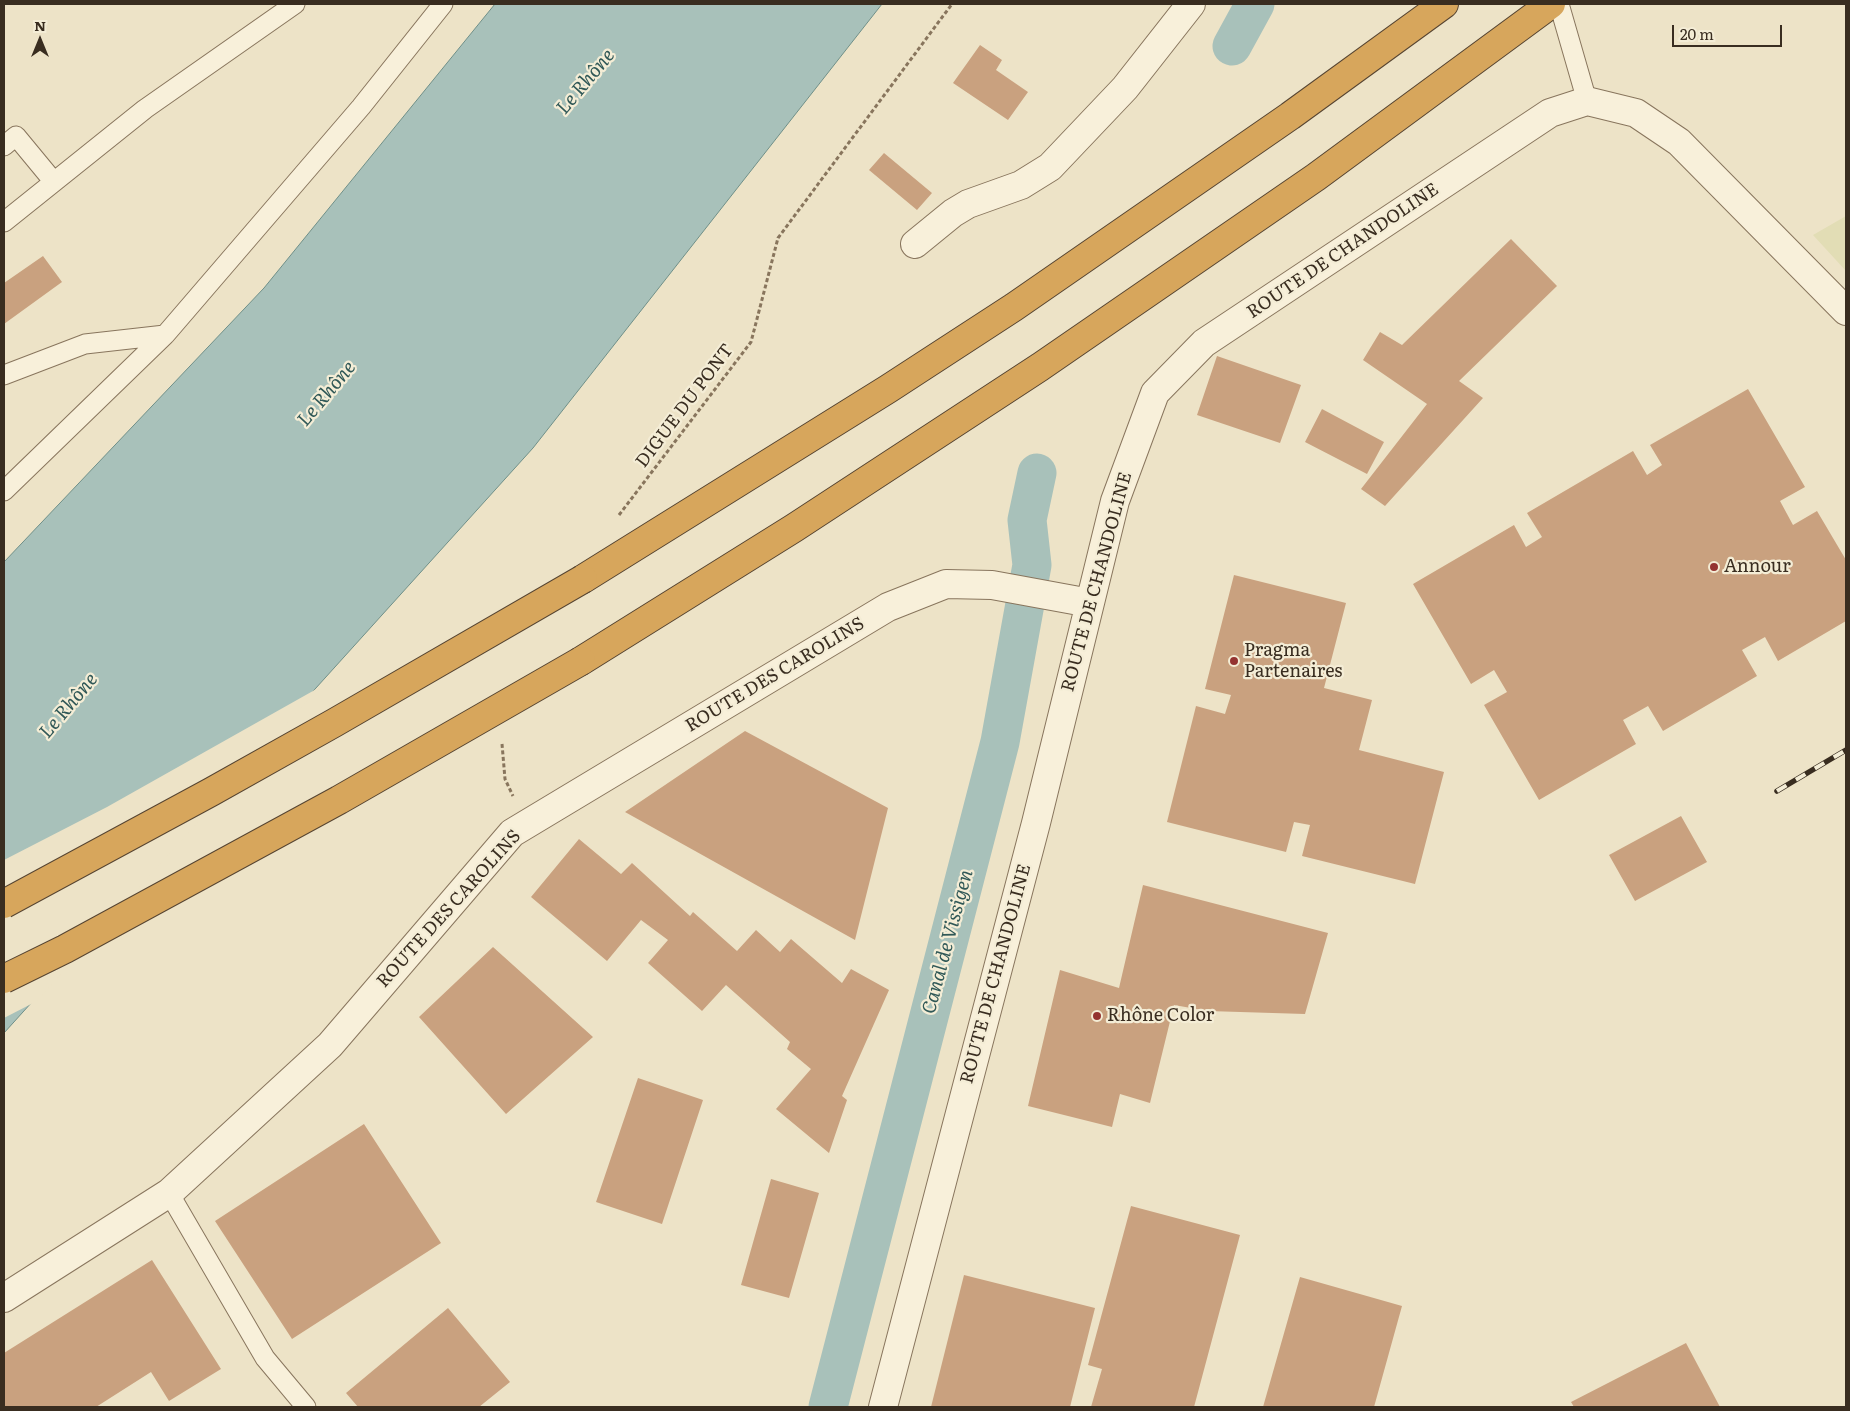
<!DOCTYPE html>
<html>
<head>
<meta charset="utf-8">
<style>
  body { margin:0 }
  #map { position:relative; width:1850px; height:1411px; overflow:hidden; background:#ede3c7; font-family:Literata,serif }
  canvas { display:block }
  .frame { position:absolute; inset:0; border:5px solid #392d20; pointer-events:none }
  .north { position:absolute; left:15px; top:15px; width:50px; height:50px; -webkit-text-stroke:4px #f4edd6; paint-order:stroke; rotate:0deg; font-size:14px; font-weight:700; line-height:20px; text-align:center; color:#392d20 }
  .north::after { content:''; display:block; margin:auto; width:18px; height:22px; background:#392d20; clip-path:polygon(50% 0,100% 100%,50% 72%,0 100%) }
  .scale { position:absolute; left:1672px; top:25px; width:110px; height:22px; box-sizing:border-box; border:2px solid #392d20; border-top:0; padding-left:6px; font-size:15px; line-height:18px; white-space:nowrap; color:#392d20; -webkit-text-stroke:4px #f4edd6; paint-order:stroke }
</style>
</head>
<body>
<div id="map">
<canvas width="1850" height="1411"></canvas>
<div class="frame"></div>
<div class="north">N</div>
<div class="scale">20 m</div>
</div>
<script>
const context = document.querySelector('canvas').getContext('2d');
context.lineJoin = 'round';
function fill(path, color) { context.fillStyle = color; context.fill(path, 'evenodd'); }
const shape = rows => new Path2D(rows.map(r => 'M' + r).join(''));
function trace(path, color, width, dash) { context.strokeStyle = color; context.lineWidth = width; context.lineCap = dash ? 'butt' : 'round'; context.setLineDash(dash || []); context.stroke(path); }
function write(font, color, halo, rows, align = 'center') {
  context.font = font + ' Literata,serif'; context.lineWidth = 4.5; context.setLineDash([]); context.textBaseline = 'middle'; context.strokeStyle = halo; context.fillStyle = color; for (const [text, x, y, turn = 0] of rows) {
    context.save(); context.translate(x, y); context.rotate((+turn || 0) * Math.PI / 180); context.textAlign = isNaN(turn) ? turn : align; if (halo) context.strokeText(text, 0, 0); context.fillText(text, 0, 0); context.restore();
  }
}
fill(shape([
  [1846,216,1846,271,1813,235]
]), '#e2ddb5');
const water = shape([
  [495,4,882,4,533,448,4,1033,4,562,264,288,495,4]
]);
fill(water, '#a8c1ba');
trace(water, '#6f8f88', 1);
fill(shape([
  [320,687,37,1001,4,1018,4,860,107,807]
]), '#ede3c7');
trace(shape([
  [1232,46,1255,4],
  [828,1407,1000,742,1032,565,1027,520,1037,473]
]), '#a8c1ba', 39);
fill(shape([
  [980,45,1002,60,996,70,1028,92,1008,120,953,83],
  [884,153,932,193,917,210,869,170],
  [1511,239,1557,286,1459,381,1483,398,1385,506,1361,489,1427,404,1363,360,1380,332,1402,345],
  [43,256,62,282,4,324,4,283],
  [1217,356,1301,385,1280,443,1197,415],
  [1748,389,1805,487,1780,501,1793,525,1817,511,1846,560,1846,621,1778,661,1765,637,1742,650,1757,676,1663,731,1648,706,1623,720,1636,744,1539,800,1484,705,1507,692,1494,670,1471,684,1413,584,1514,525,1526,547,1542,537,1527,513,1633,451,1647,475,1662,465,1650,445],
  [1322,409,1384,442,1367,474,1305,442],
  [1234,575,1346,603,1324,688,1372,700,1359,750,1444,772,1415,884,1302,856,1310,825,1294,822,1286,852,1167,822,1196,706,1225,714,1231,695,1205,689],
  [745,731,888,808,855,940,625,812],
  [1681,816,1707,862,1635,901,1609,855],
  [579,839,621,874,632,863,690,916,693,912,737,951,756,930,780,952,791,939,842,983,851,969,889,990,842,1096,847,1100,829,1153,776,1109,811,1069,787,1049,790,1042,726,985,702,1011,648,963,668,940,641,920,607,961,531,897],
  [1143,885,1328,933,1305,1014,1208,1011,1174,1005,1150,1103,1120,1094,1112,1127,1028,1106,1060,970,1119,988],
  [493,947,593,1037,506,1114,419,1017],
  [638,1078,703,1100,662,1224,596,1202],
  [364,1124,441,1243,292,1339,215,1221],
  [771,1179,819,1193,789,1298,741,1285],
  [1131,1206,1240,1235,1194,1407,1091,1407,1102,1369,1088,1365],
  [152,1260,221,1369,169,1401,151,1372,96,1407,4,1407,4,1353],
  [964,1275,1095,1308,1070,1407,931,1407],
  [1300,1277,1402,1306,1374,1407,1263,1407],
  [448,1308,510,1382,479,1407,358,1407,346,1393],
  [1686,1343,1720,1407,1574,1407,1571,1402]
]), '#c9a17f');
const lane = shape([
  [1559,4,1587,101],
  [4,146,16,136,54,182],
  [4,222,145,109,295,4],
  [4,375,85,344,165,335,361,107,443,4],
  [4,491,165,335],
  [169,1193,265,1358,306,1407]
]);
const street = shape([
  [915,244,953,213,968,204,1021,185,1050,167,1125,88,1191,4],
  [4,1298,169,1193,330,1045,512,833,888,607,946,584,992,585,1090,603],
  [883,1407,1036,823,1115,501,1155,393,1204,343,1550,113,1587,101,1636,113,1679,142,1846,311]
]);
const highway = shape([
  [583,579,888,389,1014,307,1290,116,1444,4],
  [581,661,794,528,1040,367,1316,177,1551,4]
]);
trace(lane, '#88755d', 21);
trace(street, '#88755d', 30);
trace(highway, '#564431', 30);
trace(shape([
  [619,515,751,342,778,238,952,4],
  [502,744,505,779,513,796]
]), '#88755d', 3, [4, 2.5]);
trace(lane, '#f8f0da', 19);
trace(street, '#f8f0da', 28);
trace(highway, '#d7a65c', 28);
const rail = shape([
  [1777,791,1846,750]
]);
trace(rail, '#392d20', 5.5);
trace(rail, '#f4edd6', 4, [11]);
const highwayBridge = shape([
  [4,904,211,792,334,723,583,579],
  [4,979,65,949,339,800,581,661]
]);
trace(highwayBridge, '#564431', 30, []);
trace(highwayBridge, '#d7a65c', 28);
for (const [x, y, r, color] of [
  [1714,567,5,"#943330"],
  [1234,661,5,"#943330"],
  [1097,1016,5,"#943330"]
]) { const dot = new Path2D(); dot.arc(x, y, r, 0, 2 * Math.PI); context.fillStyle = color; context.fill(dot); trace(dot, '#f4edd6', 2); }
write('18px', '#392d20', '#f4edd6', [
  ["ROUTE DE CHANDOLINE",1343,251,-34],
  ["DIGUE DU PONT",685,406,-53],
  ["ROUTE DE CHANDOLINE",1097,582,-75],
  ["ROUTE DES CAROLINS",775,675,-31],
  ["ROUTE DES CAROLINS",449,909,-48],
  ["ROUTE DE CHANDOLINE",996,974,-75]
]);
write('18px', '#392d20', '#f4edd6', [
  ["Annour",1724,567],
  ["Pragma",1244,651],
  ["Partenaires",1244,672],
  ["Rhône Color",1107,1016]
], 'left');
write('italic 19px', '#305857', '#f4edd6', [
  ["Le Rhône",586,82,-50],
  ["Le Rhône",327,394,-50],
  ["Le Rhône",69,706,-50],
  ["Canal de Vissigen",948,942,-75]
]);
</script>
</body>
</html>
